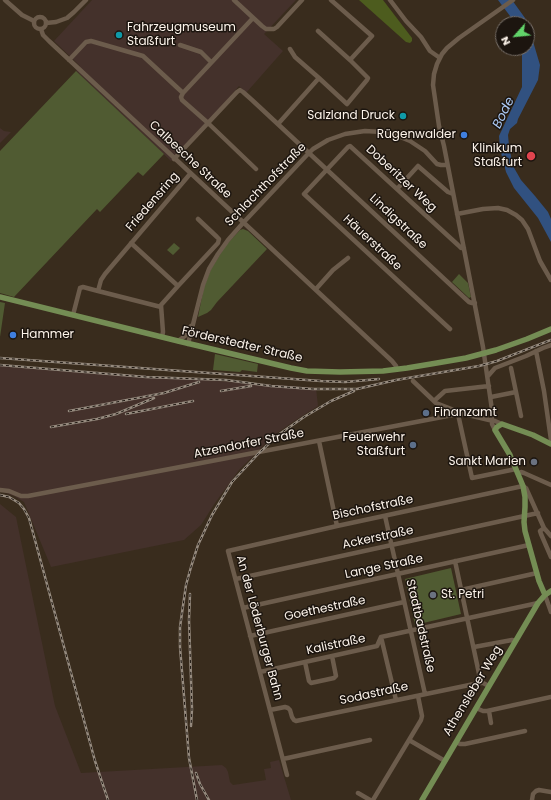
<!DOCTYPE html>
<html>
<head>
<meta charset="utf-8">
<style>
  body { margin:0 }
  #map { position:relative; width:551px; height:800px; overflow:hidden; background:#392c1d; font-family:Poppins,sans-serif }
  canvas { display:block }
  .north { position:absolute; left:495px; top:16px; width:40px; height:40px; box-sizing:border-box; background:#1c150f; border:1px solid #766e67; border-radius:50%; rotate:243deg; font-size:11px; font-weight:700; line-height:16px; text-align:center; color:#fcf3ea }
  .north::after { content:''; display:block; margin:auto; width:14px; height:18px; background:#61d46a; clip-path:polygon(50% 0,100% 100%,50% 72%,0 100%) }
</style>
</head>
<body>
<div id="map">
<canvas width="551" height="800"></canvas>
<div class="north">N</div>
</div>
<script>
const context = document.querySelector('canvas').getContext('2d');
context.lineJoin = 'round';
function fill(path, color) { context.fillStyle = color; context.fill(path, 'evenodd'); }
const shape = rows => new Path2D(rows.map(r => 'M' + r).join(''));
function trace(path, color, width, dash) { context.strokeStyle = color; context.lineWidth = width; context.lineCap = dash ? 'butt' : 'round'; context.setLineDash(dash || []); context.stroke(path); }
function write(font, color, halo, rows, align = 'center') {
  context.font = font + ' Poppins,sans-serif'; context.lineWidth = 3; context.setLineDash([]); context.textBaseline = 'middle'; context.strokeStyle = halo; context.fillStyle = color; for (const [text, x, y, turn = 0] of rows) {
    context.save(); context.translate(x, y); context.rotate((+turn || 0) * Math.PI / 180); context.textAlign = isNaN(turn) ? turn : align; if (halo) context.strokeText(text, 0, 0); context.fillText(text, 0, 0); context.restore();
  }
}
fill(shape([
  [92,0,296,0,264,34,283,51,246,93,239,86,214,115,171,161,76,71,80,66,54,41],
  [0,128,4,131,11,132,0,143],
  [0,365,316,388,318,406,299,418,274,435,239,470,215,503,201,525,184,540,51,567,24,502,14,496,3,492,0,492],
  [0,504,16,517,55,706,81,773,222,765,226,768,228,772,230,782,233,785,266,780,264,769,271,768,270,762,279,760,291,800,0,800]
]), '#44312b');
fill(shape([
  [76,71,164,154,143,176,138,172,100,212,97,209,14,297,0,293,0,151],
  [243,229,248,231,267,249,217,302,211,310,207,313,198,317,204,287,211,269,226,245,240,230],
  [174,243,180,248,173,255,167,250],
  [459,274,468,283,471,297,469,298,452,282],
  [0,302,5,303,0,337],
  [215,354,258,364,257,372,242,370,240,372,213,370],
  [451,568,461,614,415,625,405,579]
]), '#505b32');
fill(shape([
  [359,0,383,0,412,38,412,41,410,43,406,42]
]), '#4d5c1e');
fill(shape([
  [498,0,512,0,525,18,532,38,540,65,538,80,518,119,517,123,510,129,508,135,509,146,513,166,521,180,535,196,548,212,551,219,551,242,538,218,514,188,506,172,500,149,499,136,522,87,522,48,527,48,527,24,514,24,510,16]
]), '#315180');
trace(shape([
  [5,0,22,15,34,21],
  [234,0,262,26,266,29,274,29,277,27,302,0],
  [390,0,406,21,421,37,430,51,440,58],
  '34 23a6 6 0 1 1 12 0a6 6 0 1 1-12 0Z',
  [46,23,56,22,67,18,74,12,86,0],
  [41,29,43,35,49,41,392,361,396,366,397,369],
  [318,31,350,60],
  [180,45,201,52,211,62],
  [290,49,295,57,319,78],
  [69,60,86,42,91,41,143,56,183,93,181,97,182,100,208,123,174,159],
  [183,93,253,18],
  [278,124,319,78,347,104,367,80,368,78,350,60,372,36,331,0],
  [256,169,208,123,237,92,240,90,243,92,252,100,469,302,472,303,475,303],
  [397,189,418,166,448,192,453,194],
  [457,214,483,209,498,208,507,210,516,215,522,220,528,229,540,261,551,280],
  [131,243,178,286,218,243,219,239,217,237,198,219],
  [316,289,333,270,348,258],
  [98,291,161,307],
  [73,315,80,288,83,287,98,291,101,280,105,274,190,174],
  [450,329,304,194,348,147,350,146,458,245,461,248,464,248],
  [162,337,163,332,161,305,178,286],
  [178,341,185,336,190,327,191,326],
  [188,344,203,285,209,269,218,254,228,240,243,223,306,156,313,149,328,140,345,134,365,131,382,132,393,134,410,141,425,151,437,164,441,165,447,165],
  [536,351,544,391,551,440],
  [511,368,521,416],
  [488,376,495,368,526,356,543,348,551,345],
  [413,381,436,403,454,410,458,414,472,478,516,469],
  [491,397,516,392],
  [434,401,445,391,489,386],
  [495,430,492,424,492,410,483,347,444,146,439,126,433,85,434,74,437,64,442,54,447,48,459,38,513,0],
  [319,441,337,526],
  [518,474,521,472,524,473,551,485],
  [0,490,9,491,21,496,28,496,458,414,464,414,489,420,495,421,502,424],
  [385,516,425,694],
  [544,528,540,531,541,534,551,557],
  [455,561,481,683],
  [236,579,538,513],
  [461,590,537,573],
  [545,595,551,612],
  [243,608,529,545],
  [250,636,404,602],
  [381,637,538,603],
  [381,637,396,700],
  [474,647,512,640,516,641],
  [305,662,309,681,311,683,334,678,336,676,332,656],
  [260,672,377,646,381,637],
  [476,708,483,711,487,711,551,697],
  [270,710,285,707,288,708,290,710,292,717,294,720,296,721,479,683,483,683,489,686],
  [489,711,491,723],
  [409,740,445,761],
  [456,742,460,744,465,744,525,731],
  [283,759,370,740],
  [287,775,228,551,337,526,523,486,526,488,544,528,551,536],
  [358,793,370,800],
  [373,800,421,720,422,716,418,696],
  [532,800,533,794,536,791,539,790,551,792]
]), '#6c5c4c', 4.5);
trace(shape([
  [0,297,178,341,291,368,307,371,340,372,383,371,407,368,431,364,466,358,496,350,527,339,551,329],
  [545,595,539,581,525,531,524,522,525,507,525,497,523,486,510,455,495,430,497,427,502,424,533,435,551,444],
  [422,800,538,603,545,595,551,591]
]), '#748d54', 5.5);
const rail = shape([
  [0,358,321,381,345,382,379,379],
  [0,365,146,377,226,380,271,386,313,389,357,389,396,380,479,366,497,361,551,340],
  [221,391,251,386],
  [69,411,164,393,199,382],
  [126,414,193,401],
  [51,427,97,419,116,414,154,398],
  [0,495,9,497,19,503,24,509,29,518,95,761,108,800],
  [190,594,189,620,192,709,191,726],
  [196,773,200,784,209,800],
  [197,800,189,758,180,647,180,627,186,585,191,567,198,545,212,515,232,482,259,453,278,435,304,417,331,401,354,391]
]);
trace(rail, '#968b7f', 2.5);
trace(rail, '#1c150f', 1, [3]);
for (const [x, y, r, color] of [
  [119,35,4,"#0f9aa8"],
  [403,116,4,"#0f9aa8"],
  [464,135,4,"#3f7fe0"],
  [531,156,5,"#e0444e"],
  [13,335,4,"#3f7fe0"],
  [426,413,4,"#5c6f8a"],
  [413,445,4,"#5c6f8a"],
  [534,462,4,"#6b7280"],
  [433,595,4,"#6b7280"]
]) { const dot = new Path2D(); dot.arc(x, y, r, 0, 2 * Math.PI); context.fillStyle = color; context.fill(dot); trace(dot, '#1c150f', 1.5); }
write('12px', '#fcf3ea', '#1c150f', [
  ["Fahrzeugmuseum",127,28,"left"],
  ["Staßfurt",127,42,"left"],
  ["Salzland Druck",395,116],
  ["Rügenwalder",456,135],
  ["Klinikum",522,149],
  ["Staßfurt",522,163],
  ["Hammer",21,335,"left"],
  ["Finanzamt",434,413,"left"],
  ["Feuerwehr",405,438],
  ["Staßfurt",405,452],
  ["Sankt Marien",526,462],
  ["St. Petri",441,595,"left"]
], 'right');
write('12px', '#fcf3ea', '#1c150f', [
  ["Calbesche Straße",190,160,43],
  ["Doberitzer Weg",401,179,43],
  ["Schlachthofstraße",266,185,-46],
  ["Friedensring",153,202,-49],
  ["Lindigstraße",398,222,43],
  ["Häuerstraße",372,243,43],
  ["Förderstedter Straße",242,345,13],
  ["Atzendorfer Straße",249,444,-11],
  ["Bischofstraße",373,508,-12],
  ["Ackerstraße",378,538,-12],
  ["Lange Straße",384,567,-12],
  ["Goethestraße",325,609,-12],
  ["Stadtbadstraße",420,626,77],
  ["An der Löderburger Bahn",259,628,75],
  ["Kalistraße",336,645,-12],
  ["Athensleber Weg",473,691,-59],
  ["Sodastraße",374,694,-12]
]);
write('italic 13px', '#accaf6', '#1c150f', [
  ["Bode",504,113,-64]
]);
</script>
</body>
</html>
